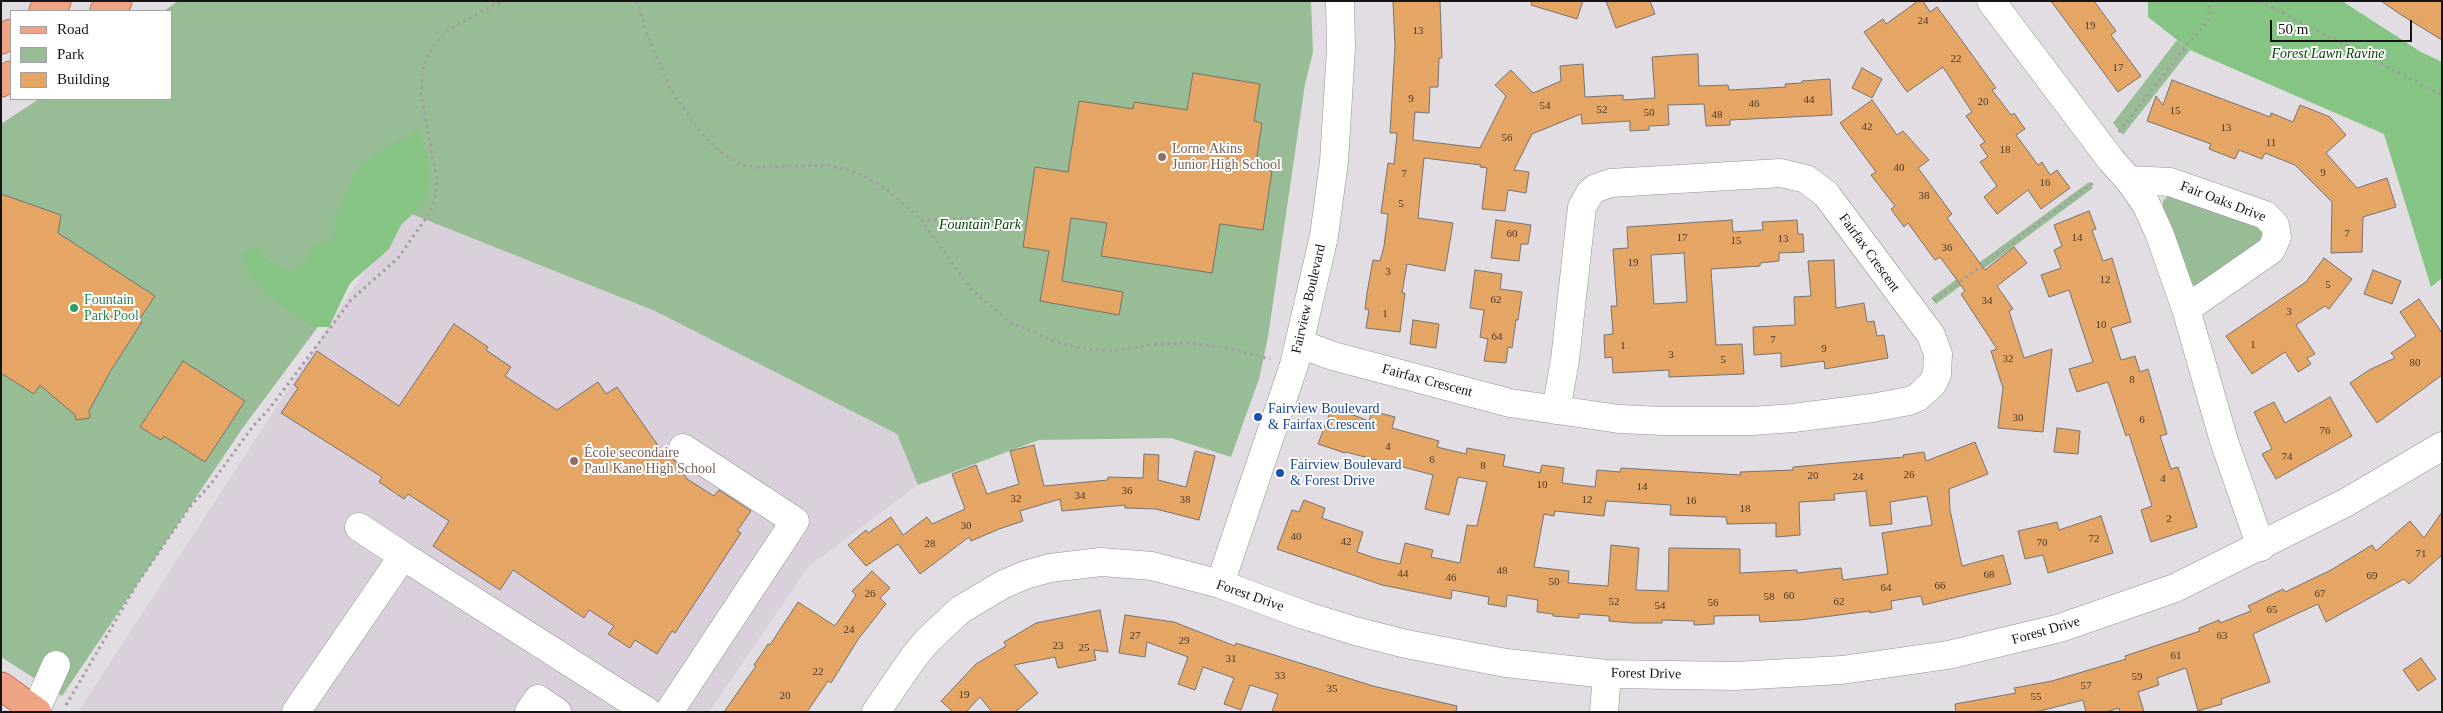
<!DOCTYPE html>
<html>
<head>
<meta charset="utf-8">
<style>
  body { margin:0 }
  #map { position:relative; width:2443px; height:713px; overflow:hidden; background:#e1dde2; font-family:Georgia,serif }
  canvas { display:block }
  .frame { position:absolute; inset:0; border:2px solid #161416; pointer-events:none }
  .legend { position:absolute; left:10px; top:10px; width:162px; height:90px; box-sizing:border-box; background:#fff; border:1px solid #a2a1a2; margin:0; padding:6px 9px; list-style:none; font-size:15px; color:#161416 }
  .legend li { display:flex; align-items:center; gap:10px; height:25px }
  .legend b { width:25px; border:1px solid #a2a1a2 }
  .scale { position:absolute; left:2270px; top:20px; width:142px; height:22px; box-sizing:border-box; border:2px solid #161416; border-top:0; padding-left:6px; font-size:15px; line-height:18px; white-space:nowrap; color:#161416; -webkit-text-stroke:4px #fff; paint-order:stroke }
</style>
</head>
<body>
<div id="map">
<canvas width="2443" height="713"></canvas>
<div class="frame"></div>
<ul class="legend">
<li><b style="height:6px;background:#efa485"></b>Road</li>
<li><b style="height:14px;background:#98bd96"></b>Park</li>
<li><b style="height:14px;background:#e5a565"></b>Building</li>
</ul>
<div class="scale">50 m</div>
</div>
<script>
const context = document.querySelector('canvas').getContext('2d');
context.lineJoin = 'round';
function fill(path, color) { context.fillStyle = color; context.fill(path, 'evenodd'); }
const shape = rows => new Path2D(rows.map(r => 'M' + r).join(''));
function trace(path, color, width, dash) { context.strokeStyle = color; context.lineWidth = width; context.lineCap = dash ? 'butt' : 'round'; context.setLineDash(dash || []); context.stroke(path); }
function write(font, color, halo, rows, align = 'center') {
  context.font = font + ' Georgia,serif'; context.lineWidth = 4; context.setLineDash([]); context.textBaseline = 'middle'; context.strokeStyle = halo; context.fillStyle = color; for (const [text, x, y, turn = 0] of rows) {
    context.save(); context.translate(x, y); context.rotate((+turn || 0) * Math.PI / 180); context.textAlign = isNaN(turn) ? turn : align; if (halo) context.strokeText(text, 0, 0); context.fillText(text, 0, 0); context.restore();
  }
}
fill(shape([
  [404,211,655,311,897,434,918,485,808,567,709,712,78,712]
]), '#d9d0db');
fill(shape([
  [178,1,1311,1,1313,52,1305,84,1268,337,1259,379,1231,457,1171,438,1039,440,918,485,897,434,655,311,404,211,242,429,62,696,1,657,1,124,39,99,171,99,171,11,164,11],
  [2177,40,2190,50,2123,135,2113,123],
  [2089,182,2093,188,1936,304,1931,298],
  [2173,195,2260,227,2263,231,2264,238,2204,282,2195,285,2190,284,2163,210,2163,201,2168,196]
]), '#98bd96');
fill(shape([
  [2148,1,2342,1,2421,52,2442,62,2442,278,2431,287,2384,134,2190,50,2148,17],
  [418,132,425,146,429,168,428,196,416,211,401,225,389,249,350,283,329,327,313,327,265,293,245,268,242,253,258,248,268,261,292,271,304,261,314,244,333,241,334,219,359,166,392,144]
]), '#86c483');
const building = shape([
  [1393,1,1440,1,1442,58,1439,58,1438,87,1430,87,1429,113,1415,112,1413,140,1480,148,1506,96,1495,85,1511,70,1533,93,1561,81,1560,66,1583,64,1585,97,1623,95,1623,100,1655,98,1652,57,1678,55,1698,54,1699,86,1728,85,1729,90,1786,87,1785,84,1802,83,1802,81,1830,79,1832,115,1730,120,1730,125,1706,126,1704,104,1668,105,1669,125,1649,126,1649,130,1630,131,1630,121,1582,124,1581,114,1532,134,1514,170,1529,172,1526,193,1508,190,1505,211,1482,209,1487,168,1480,167,1481,165,1424,158,1418,218,1453,223,1445,271,1407,264,1402,293,1405,293,1400,332,1366,328,1369,310,1365,309,1367,293,1373,260,1380,261,1384,246,1388,214,1381,213,1388,163,1394,164,1397,133,1390,133,1395,46,1393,1],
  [1532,1,1583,1,1577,19,1531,5,1532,1],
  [1606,1,1650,1,1655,14,1616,28,1606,1],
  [1918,1,1923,1,1930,12,1937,7,1957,34,1996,88,1992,90,2011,115,2014,113,2025,129,2016,135,2038,165,2042,162,2050,175,2057,170,2070,188,2041,209,2028,190,1997,214,1984,197,1997,186,1980,162,1988,157,1980,145,1985,142,1966,116,1972,112,1943,67,1907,92,1864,32,1883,19,1886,24,1918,1],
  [2051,1,2094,1,2116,31,2111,35,2141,76,2118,92,2051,1],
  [2381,1,2442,1,2442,40,2403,16,2381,1],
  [1862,68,1882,79,1872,98,1852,88,1862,68],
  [1193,73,1260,84,1254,121,1262,123,1255,169,1272,171,1263,230,1220,224,1212,273,1101,256,1107,223,1071,218,1062,281,1123,292,1119,315,1040,301,1049,251,1023,247,1035,167,1068,172,1079,101,1133,109,1134,102,1187,110,1193,73],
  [2172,80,2270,117,2271,113,2293,122,2300,105,2330,117,2346,135,2326,153,2357,188,2387,178,2396,207,2363,217,2362,252,2331,253,2332,202,2295,165,2265,153,2262,159,2239,150,2235,159,2209,149,2211,144,2147,121,2156,96,2163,105,2172,80],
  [1872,100,1897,135,1903,131,1929,160,1918,168,1952,214,1947,218,1985,270,2014,247,2027,263,1997,286,2013,309,2009,311,2024,358,2052,349,2043,432,1998,428,2003,388,1991,351,1997,349,1961,294,1965,291,1940,257,1935,260,1908,223,1904,227,1891,209,1895,206,1871,175,1876,172,1840,123,1872,100],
  [1,194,61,215,58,233,155,296,139,320,142,322,110,372,89,411,90,418,76,420,75,415,40,385,34,394,1,373,1,194],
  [2089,211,2096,229,2092,230,2103,261,2112,258,2131,322,2111,328,2121,360,2135,356,2140,372,2148,369,2167,434,2160,436,2171,469,2178,467,2197,527,2151,542,2141,510,2152,506,2129,434,2126,436,2108,382,2077,392,2069,369,2093,362,2069,290,2049,297,2041,275,2061,268,2054,250,2062,246,2054,225,2089,211],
  [1496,220,1531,225,1528,244,1521,244,1519,261,1491,258,1496,220],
  [1732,220,1733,232,1763,230,1762,222,1797,220,1798,234,1803,234,1804,252,1779,253,1779,261,1760,263,1760,266,1711,269,1716,345,1742,344,1744,374,1669,377,1669,370,1613,373,1612,357,1605,358,1604,335,1613,334,1611,306,1617,306,1613,249,1628,248,1627,227,1732,220],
  [1684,253,1687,302,1654,304,1651,255,1684,253],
  [2324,258,2352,279,2329,309,2325,306,2296,325,2315,354,2307,358,2311,364,2298,372,2285,352,2252,374,2226,336,2306,282,2324,258],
  [1834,260,1836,308,1864,303,1867,322,1874,321,1877,336,1884,335,1888,358,1825,369,1824,361,1781,367,1781,353,1754,355,1753,327,1795,325,1794,297,1811,296,1808,261,1834,260],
  [1475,270,1502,274,1500,289,1522,292,1518,320,1516,320,1512,348,1508,347,1506,363,1484,361,1488,339,1480,337,1484,310,1470,308,1475,270],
  [2373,270,2401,281,2392,304,2364,294,2373,270],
  [2419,299,2442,333,2442,375,2377,423,2350,383,2369,370,2395,358,2391,353,2416,336,2400,312,2419,299],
  [1413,320,1439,324,1436,348,1410,344,1413,320],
  [454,324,488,347,486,350,511,367,505,376,557,410,598,382,606,394,617,387,664,454,668,451,687,479,714,496,719,490,751,511,737,531,741,533,675,633,672,631,657,654,635,640,630,648,608,634,614,626,589,610,584,618,513,570,500,590,433,546,449,521,408,494,404,499,379,482,382,477,281,413,298,388,294,385,317,351,399,406,454,324],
  [183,361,245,401,205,462,164,436,161,440,140,427,183,361],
  [2330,397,2352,436,2276,479,2262,454,2272,449,2254,412,2274,402,2285,423,2330,397],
  [1332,407,1369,421,1372,411,1395,417,1392,428,1439,441,1437,447,1466,454,1467,448,1505,455,1503,466,1540,473,1542,465,1564,468,1562,483,1595,487,1597,470,1620,472,1621,468,1741,475,1740,472,1793,470,1793,467,1904,457,1903,455,1924,452,1926,461,1975,442,1988,474,1949,489,1950,510,1962,566,2003,555,2011,584,1923,605,1921,596,1891,601,1892,609,1870,613,1870,611,1800,620,1760,622,1759,615,1714,616,1714,624,1694,625,1694,621,1662,620,1662,623,1632,623,1609,621,1609,616,1579,614,1579,618,1553,616,1553,614,1537,612,1538,600,1507,595,1506,607,1488,604,1489,597,1452,590,1451,599,1382,585,1277,549,1292,510,1299,512,1304,500,1325,508,1322,518,1363,532,1357,552,1378,559,1400,564,1405,543,1433,550,1431,557,1460,563,1467,525,1477,526,1487,482,1458,477,1449,515,1425,509,1433,475,1346,452,1345,453,1318,444,1332,407],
  [1866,491,1870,526,1892,524,1890,502,1927,496,1932,525,1882,533,1888,574,1843,580,1841,568,1797,573,1797,570,1740,573,1740,549,1669,548,1668,591,1636,590,1639,548,1611,545,1608,586,1568,583,1569,571,1534,567,1544,514,1554,516,1555,511,1604,516,1606,501,1671,505,1670,515,1726,517,1727,524,1776,523,1776,537,1800,535,1799,502,1835,500,1834,494,1866,491],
  [2057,428,2080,431,2078,454,2054,452,2057,428],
  [1034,445,1044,486,1108,480,1108,477,1143,478,1144,454,1159,455,1158,480,1186,487,1195,451,1215,456,1199,520,1156,509,1125,508,1125,505,1062,511,1060,499,1020,511,1023,521,999,529,971,541,969,537,920,574,898,544,866,566,848,545,866,530,868,533,891,517,903,535,927,517,932,524,965,509,952,474,976,465,987,494,1019,484,1010,451,1034,445],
  [2442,512,2442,555,2409,584,2404,579,2326,622,2318,604,2253,634,2270,682,2221,699,2222,704,2198,711,2186,668,2157,678,2159,685,2138,692,2144,712,2120,712,2119,708,2106,712,2086,712,2083,700,2036,712,1956,712,1955,704,2016,693,2014,688,2052,681,2126,659,2125,656,2200,631,2199,628,2219,620,2220,623,2251,611,2248,606,2283,589,2285,592,2331,570,2372,545,2376,551,2410,521,2424,538,2442,512],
  [2101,516,2113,553,2048,573,2043,555,2025,559,2018,531,2057,522,2059,530,2101,516],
  [872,571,890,588,880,598,886,604,859,638,831,683,828,681,807,712,724,712,756,666,754,665,768,644,770,645,798,602,835,626,856,595,852,591,872,571],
  [1100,610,1108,652,1094,650,1096,660,1058,668,1055,657,1014,665,1038,693,1015,712,992,712,980,697,966,712,953,712,941,701,976,664,1006,646,1004,642,1036,623,1100,610],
  [1125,615,1174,622,1235,646,1236,643,1373,686,1457,706,1456,712,1272,712,1278,694,1250,685,1241,710,1224,704,1234,678,1203,667,1195,690,1178,684,1188,657,1147,642,1145,657,1119,653,1125,615],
  [2421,658,2436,679,2418,691,2403,670,2421,658]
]);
fill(building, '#e5a565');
trace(building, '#76726f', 1);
const minor = shape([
  [1991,1,2111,160,2129,180,2146,204,2160,235,2186,309,2224,441,2261,547],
  [2129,180,2170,182,2265,215,2275,225,2277,237,2271,250,2186,309],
  [1300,344,1333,356,1510,403,1619,419,1663,421,1753,421,1793,418,1872,408,1909,401,1918,397,1933,383,1937,374,1938,354,1931,335,1826,194,1806,179,1781,173,1611,183,1596,188,1590,193,1582,207,1565,360,1556,410],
  [359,527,403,556],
  [1220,584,1294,365,1324,236,1334,162,1341,48,1340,1],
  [35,712,56,665],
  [296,712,403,556,648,712],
  [529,712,538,699,557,712],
  [669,712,795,521,683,448],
  [876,712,913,658,927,641,960,610,1002,585,1025,575,1050,568,1101,562,1152,566,1220,584,1304,615,1355,631,1406,644,1506,663,1607,674,1735,676,1842,670,1948,655,2060,628,2175,588,2347,502,2442,446],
  [1604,712,1607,674]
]);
const major = shape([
  [43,11,57,1],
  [104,11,118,1],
  [1,40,11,33],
  [1,83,11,75],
  [1,686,37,712]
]);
trace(minor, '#949095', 29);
trace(major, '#9d4b29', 29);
trace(shape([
  [637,1,646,32,671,90,698,129,719,151,742,165,757,167,827,165,858,173,887,189,921,220,971,289,1010,322,1056,342,1083,349,1113,351,1157,344,1186,343,1223,347,1270,359],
  [2259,1,2442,95],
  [2119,132,2190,41,2208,22,2210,1],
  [921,220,972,218,1013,225],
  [1934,301,2093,183],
  [66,705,137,584,189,508,210,485,254,425,270,408,351,300,398,258,429,214,435,199,437,181,421,93,424,64,432,48,448,30,501,1]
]), '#a19ea2', 3, [2.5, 4]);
trace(minor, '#fff', 28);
trace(major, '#efa485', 28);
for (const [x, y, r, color] of [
  [1162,157,5,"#8d6e63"],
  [74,308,5,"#2e9e5b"],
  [1258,417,5,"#1a4fb4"],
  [574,461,5,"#8d6e63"],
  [1280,473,5,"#1a4fb4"]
]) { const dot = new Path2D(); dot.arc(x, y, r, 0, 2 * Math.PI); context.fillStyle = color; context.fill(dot); trace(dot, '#fff', 2); }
write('11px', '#4a382a', null, [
  ["24",1923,21],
  ["19",2090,26],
  ["13",1418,31],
  ["22",1956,59],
  ["17",2118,68],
  ["9",1411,99],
  ["44",1809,100],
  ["20",1983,102],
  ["46",1754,104],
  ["54",1545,106],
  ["52",1602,110],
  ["15",2175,111],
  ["50",1649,113],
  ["48",1717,115],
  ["42",1867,127],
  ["13",2226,128],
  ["56",1507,138],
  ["11",2271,143],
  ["18",2005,150],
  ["40",1899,168],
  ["9",2323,173],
  ["7",1404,174],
  ["16",2045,183],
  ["38",1924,196],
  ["5",1401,204],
  ["60",1512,234],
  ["7",2347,234],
  ["17",1682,238],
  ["14",2077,238],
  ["13",1783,239],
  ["15",1736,241],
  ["36",1947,248],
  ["19",1633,263],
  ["3",1388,272],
  ["12",2105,280],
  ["5",2328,285],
  ["62",1496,300],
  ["34",1987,301],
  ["3",2289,312],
  ["1",1385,314],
  ["10",2101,325],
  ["64",1497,337],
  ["7",1773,340],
  ["1",2253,345],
  ["1",1623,346],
  ["9",1824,349],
  ["3",1671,355],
  ["32",2008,359],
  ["5",1723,360],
  ["80",2415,363],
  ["8",2132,380],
  ["30",2018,418],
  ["6",2142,420],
  ["76",2325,431],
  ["4",1388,447],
  ["74",2287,457],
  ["6",1432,460],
  ["8",1483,466],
  ["26",1909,475],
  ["20",1813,476],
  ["24",1858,477],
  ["4",2163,479],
  ["10",1542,485],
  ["14",1642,487],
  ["36",1127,491],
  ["34",1080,496],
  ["32",1016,499],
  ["38",1185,500],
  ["12",1587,500],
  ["16",1691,501],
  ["18",1745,509],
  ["2",2169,519],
  ["30",966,526],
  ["40",1296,537],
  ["72",2094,539],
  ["42",1346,542],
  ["70",2042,543],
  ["28",930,544],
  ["71",2421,554],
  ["48",1502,571],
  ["44",1403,574],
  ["68",1989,575],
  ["69",2372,576],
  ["46",1451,578],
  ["50",1554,582],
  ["66",1940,586],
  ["64",1886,588],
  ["26",870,594],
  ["67",2320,594],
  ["60",1789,596],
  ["58",1769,597],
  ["52",1614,602],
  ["62",1839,602],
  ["56",1713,603],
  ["54",1660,606],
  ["65",2272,610],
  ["24",849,630],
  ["27",1135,636],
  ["63",2222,636],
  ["29",1184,641],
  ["23",1058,646],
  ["25",1084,648],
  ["61",2176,656],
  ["31",1231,659],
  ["22",818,672],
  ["33",1280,676],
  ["59",2137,677],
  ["57",2086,686],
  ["35",1332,689],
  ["19",964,695],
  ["20",785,696],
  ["55",2036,697]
]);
write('italic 14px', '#004605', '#fff', [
  ["Forest Lawn Ravine",2328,54],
  ["Fountain Park",980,225]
]);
write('14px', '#785e54', '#fff', [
  ["Lorne Akins",1172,149],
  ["Junior High School",1172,165],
  ["École secondaire",584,453],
  ["Paul Kane High School",584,469]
], 'left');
write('14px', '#161416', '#fff', [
  ["Fair Oaks Drive",2223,202,21],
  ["Fairfax Crescent",1869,253,54],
  ["Fairview Boulevard",1309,299,-77],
  ["Fairfax Crescent",1427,381,15],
  ["Forest Drive",1250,596,19],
  ["Forest Drive",2046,631,-16],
  ["Forest Drive",1646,674,1]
]);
write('14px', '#27864d', '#fff', [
  ["Fountain",84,300],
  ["Park Pool",84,316]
], 'left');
write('14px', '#164399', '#fff', [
  ["Fairview Boulevard",1268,409],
  ["& Fairfax Crescent",1268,425],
  ["Fairview Boulevard",1290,465],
  ["& Forest Drive",1290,481]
], 'left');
</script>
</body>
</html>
